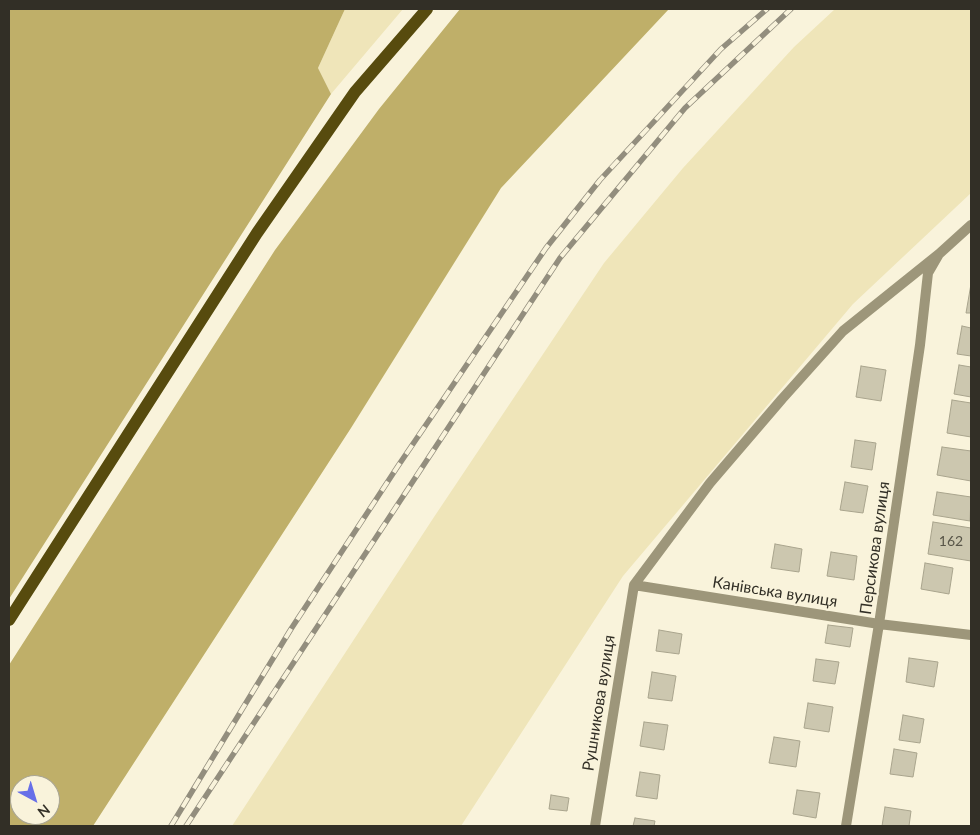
<!DOCTYPE html>
<html>
<head>
<meta charset="utf-8">
<style>
  body { margin:0 }
  #map { position:relative; width:980px; height:835px; overflow:hidden; background:#f9f3db; font-family:Lato,sans-serif }
  canvas { display:block }
  .frame { position:absolute; inset:0; border:10px solid #322f26; pointer-events:none }
  .north { position:absolute; left:10px; top:775px; width:50px; height:50px; box-sizing:border-box; background:#f9f3db; border:1px solid #a9a593; border-radius:50%; rotate:141deg; font-size:14px; font-weight:700; line-height:20px; text-align:center; color:#322f26 }
  .north::after { content:''; display:block; margin:auto; width:18px; height:22px; background:#676fe8; clip-path:polygon(50% 0,100% 100%,50% 72%,0 100%) }
</style>
</head>
<body>
<div id="map">
<canvas width="980" height="835"></canvas>
<div class="frame"></div>
<div class="north">N</div>
</div>
<script>
const context = document.querySelector('canvas').getContext('2d');
context.lineJoin = 'round';
function fill(path, color) { context.fillStyle = color; context.fill(path, 'evenodd'); }
const shape = rows => new Path2D(rows.map(r => 'M' + r).join(''));
function trace(path, color, width, dash) { context.strokeStyle = color; context.lineWidth = width; context.lineCap = dash ? 'butt' : 'round'; context.setLineDash(dash || []); context.stroke(path); }
function write(font, color, halo, rows, align = 'center') {
  context.font = font + ' Lato,sans-serif'; context.lineWidth = 4.5; context.setLineDash([]); context.textBaseline = 'middle'; context.strokeStyle = halo; context.fillStyle = color; for (const [text, x, y, turn = 0] of rows) {
    context.save(); context.translate(x, y); context.rotate((+turn || 0) * Math.PI / 180); context.textAlign = isNaN(turn) ? turn : align; if (halo) context.strokeText(text, 0, 0); context.fillText(text, 0, 0); context.restore();
  }
}
fill(shape([
  [345,9,403,9,331,94,318,68],
  [835,9,971,9,971,193,853,304,623,576,461,826,232,826,434,517,604,263,683,168,794,47]
]), '#efe5b9');
fill(shape([
  [9,9,345,9,318,68,331,94,9,599],
  [460,9,669,9,501,188,351,428,93,826,9,826,9,665,275,250,379,109],
  [20,785,50,785,50,815,20,815]
]), '#bfaf69');
const building = shape([
  [971,284,971,313,966,313,971,284],
  [962,326,971,328,971,356,957,354,962,326],
  [959,365,971,367,971,397,954,394,959,365],
  [861,366,886,370,881,401,856,397,861,366],
  [952,400,971,403,971,437,947,433,952,400],
  [855,440,876,443,872,470,851,467,855,440],
  [942,447,971,451,971,481,937,475,942,447],
  [845,482,868,486,863,513,840,510,845,482],
  [937,492,971,497,970,521,933,515,937,492],
  [933,522,971,528,971,561,928,554,933,522],
  [775,544,802,549,799,572,771,568,775,544],
  [831,552,857,556,854,580,827,576,831,552],
  [925,563,953,568,949,594,921,589,925,563],
  [828,625,853,628,850,647,825,643,828,625],
  [659,630,682,634,679,654,656,651,659,630],
  [909,658,938,662,934,687,906,682,909,658],
  [816,659,839,662,835,684,813,681,816,659],
  [652,672,676,676,672,701,648,698,652,672],
  [808,703,833,707,829,732,804,728,808,703],
  [903,715,924,719,920,743,899,740,903,715],
  [644,722,668,725,664,750,640,746,644,722],
  [774,737,800,741,796,767,769,763,774,737],
  [894,749,917,753,913,777,890,774,894,749],
  [640,772,660,775,657,799,636,796,640,772],
  [797,790,820,793,816,818,793,814,797,790],
  [551,795,569,798,567,811,549,809,551,795],
  [885,807,911,811,909,826,882,826,885,807],
  [635,818,655,821,654,826,633,826,635,818]
]);
fill(building, '#ccc7af');
trace(building, '#a9a48d', 1);
trace(shape([
  [634,585,879,624,971,635],
  [595,826,634,585,710,483,782,399,843,331,939,254],
  [846,826,879,624,920,345,928,273,939,254,971,225]
]), '#9d967a', 10);
trace(shape([
  [9,620,257,233,355,92,427,9]
]), '#574b0e', 12);
const rail = shape([
  [171,826,291,629,398,466,546,248,600,180,721,49,767,9],
  [186,826,560,258,685,108,791,9]
]);
trace(rail, '#938e7e', 5.5);
trace(rail, '#f9f3db', 4, [11]);
write('14px', '#585548', null, [
  ["162",951,541]
]);
write('16px', '#322f26', '#f9f3db', [
  ["Персикова вулиця",875,548,-82],
  ["Канівська вулиця",775,592,9],
  ["Рушникова вулиця",599,703,-81]
]);
</script>
</body>
</html>
